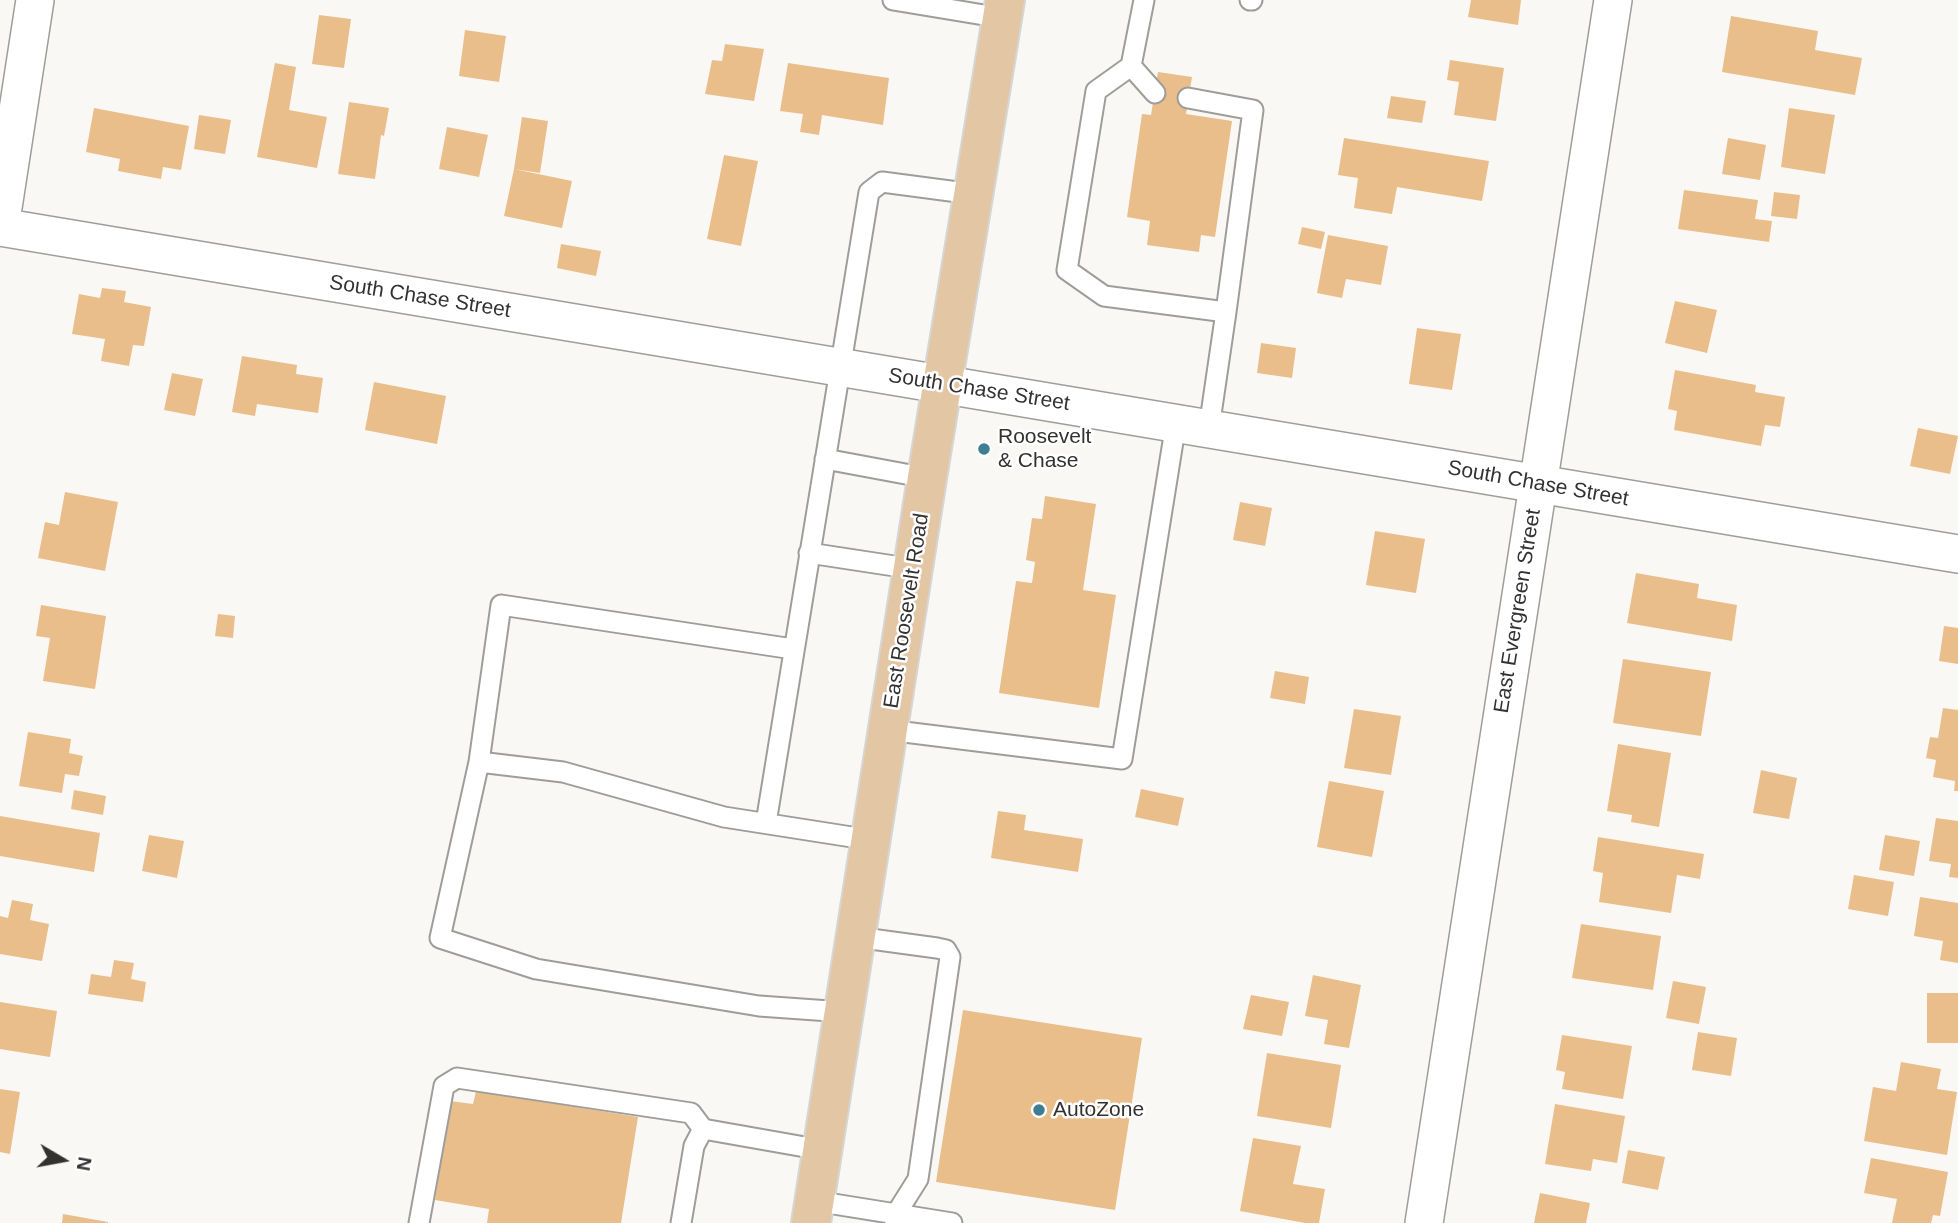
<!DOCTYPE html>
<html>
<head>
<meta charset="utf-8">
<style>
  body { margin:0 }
  #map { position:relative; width:1958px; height:1223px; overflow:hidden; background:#faf8f5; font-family:Arial,sans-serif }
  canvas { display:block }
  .north { position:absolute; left:28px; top:1125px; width:70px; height:70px; -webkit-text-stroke:5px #fff; paint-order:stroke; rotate:100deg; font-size:19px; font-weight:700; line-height:28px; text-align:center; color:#333231 }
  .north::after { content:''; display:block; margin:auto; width:24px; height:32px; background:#333231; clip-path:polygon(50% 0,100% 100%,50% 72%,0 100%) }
</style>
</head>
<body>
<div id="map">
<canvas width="1958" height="1223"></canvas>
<div class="north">N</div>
</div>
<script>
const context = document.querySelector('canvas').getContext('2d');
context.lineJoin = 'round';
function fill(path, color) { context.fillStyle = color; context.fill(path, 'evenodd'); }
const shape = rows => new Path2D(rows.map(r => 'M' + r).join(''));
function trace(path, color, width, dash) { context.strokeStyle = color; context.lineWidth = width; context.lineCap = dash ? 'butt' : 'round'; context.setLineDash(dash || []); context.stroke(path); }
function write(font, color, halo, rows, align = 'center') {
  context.font = font + ' Arial,sans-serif'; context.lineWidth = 5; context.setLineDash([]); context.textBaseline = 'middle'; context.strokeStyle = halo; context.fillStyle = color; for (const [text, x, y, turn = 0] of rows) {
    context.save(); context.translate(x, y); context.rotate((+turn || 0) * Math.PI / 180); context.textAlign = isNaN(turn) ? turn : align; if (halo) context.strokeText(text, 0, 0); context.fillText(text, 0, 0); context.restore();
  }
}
fill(shape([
  [1471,0,1521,0,1518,25,1468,17],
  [319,15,351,19,344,68,312,64],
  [1731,16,1818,31,1815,50,1862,58,1855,95,1722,72],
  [465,30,506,36,499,82,459,76],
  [725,44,764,49,754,101,705,94,712,60,722,61],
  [1450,60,1504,68,1496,121,1454,115,1459,82,1447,80],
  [275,63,296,67,289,110,327,117,317,168,257,157],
  [788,63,889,78,883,125,822,115,819,135,800,132,803,114,780,111],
  [1158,72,1192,77,1186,114,1232,121,1215,237,1201,235,1199,252,1147,245,1150,221,1127,217,1142,114,1151,115],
  [1391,96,1426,101,1422,123,1387,118],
  [349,102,389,108,384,136,381,135,375,179,338,174],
  [94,108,189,126,181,170,163,167,161,179,118,171,120,159,86,152],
  [1789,108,1835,115,1825,174,1781,167],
  [199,115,231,120,225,154,194,149],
  [522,117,548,121,540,173,514,169],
  [447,127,488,135,479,177,439,169],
  [1344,138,1489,161,1482,201,1397,187,1392,214,1354,208,1358,178,1338,175],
  [1728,138,1766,145,1760,180,1722,174],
  [724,155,758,161,741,246,707,239],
  [514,169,572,181,562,228,504,216],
  [1684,190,1758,200,1755,219,1772,221,1769,242,1678,229],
  [1774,192,1800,195,1797,219,1771,216],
  [1302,227,1325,232,1321,249,1298,244],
  [1328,235,1388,246,1381,285,1346,279,1342,298,1317,293],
  [561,244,601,251,596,276,557,268],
  [102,288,126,291,124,302,151,307,144,346,133,345,129,366,101,361,105,339,72,334,79,294,100,298],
  [1675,301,1717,310,1707,353,1665,343],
  [1417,328,1461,334,1452,390,1409,384],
  [1261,343,1296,348,1292,378,1257,373],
  [242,356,297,365,296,374,323,378,318,413,257,404,255,416,232,412],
  [1675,370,1756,385,1755,392,1785,397,1780,427,1765,425,1761,446,1674,430,1677,411,1668,409],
  [172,373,203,379,195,416,164,410],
  [374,382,446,396,437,444,365,430],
  [1918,428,1958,436,1950,474,1910,466],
  [65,492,118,502,105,571,38,558,45,522,59,525],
  [1045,496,1096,504,1083,590,1116,595,1099,708,999,693,1016,581,1032,583,1035,562,1026,560,1032,518,1042,519],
  [1240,502,1272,508,1265,546,1233,540],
  [1375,531,1425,539,1416,593,1366,585],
  [1636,573,1699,584,1697,598,1737,605,1732,641,1627,623],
  [41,605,106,616,95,689,43,681,50,638,36,636],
  [218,614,235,616,233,638,215,636],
  [1944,626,1958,628,1958,664,1939,661],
  [1623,659,1711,672,1701,736,1613,723],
  [1275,671,1309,677,1305,704,1270,698],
  [1943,708,1958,710,1958,791,1954,791,1955,781,1933,777,1936,760,1926,758,1930,737,1938,738],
  [1354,709,1401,716,1391,775,1344,768],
  [28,732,71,739,69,753,83,756,79,776,65,774,62,793,19,786],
  [1618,744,1671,753,1659,827,1631,822,1632,815,1607,811],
  [1761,770,1797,778,1789,819,1753,813],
  [1329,781,1384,791,1372,857,1317,847],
  [1141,789,1184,798,1178,826,1135,817],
  [74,790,106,796,103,815,71,809],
  [998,811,1026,815,1024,830,1083,839,1078,872,991,858],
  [0,816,100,833,94,872,0,856],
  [1936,818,1958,821,1958,878,1949,877,1951,864,1929,861],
  [149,835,184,841,177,878,142,871],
  [1885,835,1920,841,1914,876,1879,870],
  [1598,837,1704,854,1700,879,1677,875,1671,913,1599,902,1603,873,1593,871],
  [1854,875,1894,882,1888,916,1848,909],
  [1920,897,1958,903,1958,963,1940,960,1943,941,1914,936],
  [12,900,33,904,30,920,49,924,42,961,0,954,0,916,8,918],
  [1581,924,1661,936,1653,990,1572,978],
  [114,960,134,963,131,979,146,982,143,1002,88,994,91,974,111,977],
  [1313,975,1361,985,1349,1048,1324,1044,1328,1020,1305,1016],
  [1673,981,1706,987,1699,1024,1666,1018],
  [1927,993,1958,993,1958,1043,1927,1043],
  [1251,995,1289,1002,1282,1036,1243,1029],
  [0,1002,57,1011,50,1057,0,1049],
  [963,1010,1142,1038,1115,1210,936,1182],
  [1698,1032,1737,1038,1731,1076,1692,1070],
  [1562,1035,1632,1046,1623,1099,1562,1089,1565,1072,1556,1070],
  [1267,1053,1341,1065,1331,1128,1257,1116],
  [1901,1062,1941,1069,1937,1089,1957,1092,1947,1155,1864,1141,1873,1087,1896,1091],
  [0,1089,20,1092,10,1154,0,1152],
  [476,1091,638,1117,621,1223,487,1223,489,1209,435,1200,450,1101,473,1104],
  [1555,1104,1625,1116,1617,1163,1593,1159,1591,1171,1545,1164],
  [1253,1138,1301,1146,1293,1184,1325,1189,1319,1223,1305,1223,1240,1211],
  [1628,1150,1665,1157,1658,1190,1622,1183],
  [1871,1158,1948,1172,1940,1216,1933,1215,1931,1223,1892,1223,1897,1199,1864,1193],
  [1540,1193,1590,1203,1586,1223,1534,1223],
  [63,1214,108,1222,108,1223,62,1223]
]), '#eabe8a');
const service = shape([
  [893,0,1002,18],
  [1144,0,1131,66,1096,91,1067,270,1104,296,1226,312,1209,428],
  [1250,0,1252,0],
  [1131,66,1155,93],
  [1188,98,1253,110,1226,312],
  [825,459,927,478],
  [809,553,914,569],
  [888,730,1122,759,1176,423],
  [479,762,501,605,793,649],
  [766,823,869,192,882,182,973,194],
  [856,937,937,948,946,950,950,957,918,1179,896,1214,895,1223],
  [844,1012,759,1006,536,969,440,938,479,762,563,772,724,817,871,840],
  [815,1201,952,1223],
  [419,1223,444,1086,457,1078,691,1113,703,1129,822,1150],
  [681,1223,694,1146,703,1129]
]);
const minor = shape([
  [0,227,1958,554],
  [0,227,35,0],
  [1424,1223,1613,0]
]);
const primary = shape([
  [811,1223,927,478,1005,0]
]);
trace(service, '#9f9d9a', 23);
trace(minor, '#9f9d9a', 40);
trace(primary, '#d6d6d6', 42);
trace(service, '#fff', 19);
trace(minor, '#fff', 37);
trace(primary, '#e3c6a3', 38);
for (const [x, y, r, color] of [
  [984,449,7,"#3f7e92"],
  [1039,1110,7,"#3f7e92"]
]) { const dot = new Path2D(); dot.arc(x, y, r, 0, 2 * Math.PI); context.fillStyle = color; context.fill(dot); trace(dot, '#fff', 2.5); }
write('21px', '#333231', '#fff', [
  ["South Chase Street",420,297,9],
  ["South Chase Street",979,390,9],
  ["South Chase Street",1538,484,10],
  ["East Roosevelt Road",907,611,-81],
  ["East Evergreen Street",1518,611,-81]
]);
write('21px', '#333231', '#fff', [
  ["Roosevelt",998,437],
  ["& Chase",998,461],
  ["AutoZone",1053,1110]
], 'left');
</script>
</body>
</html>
